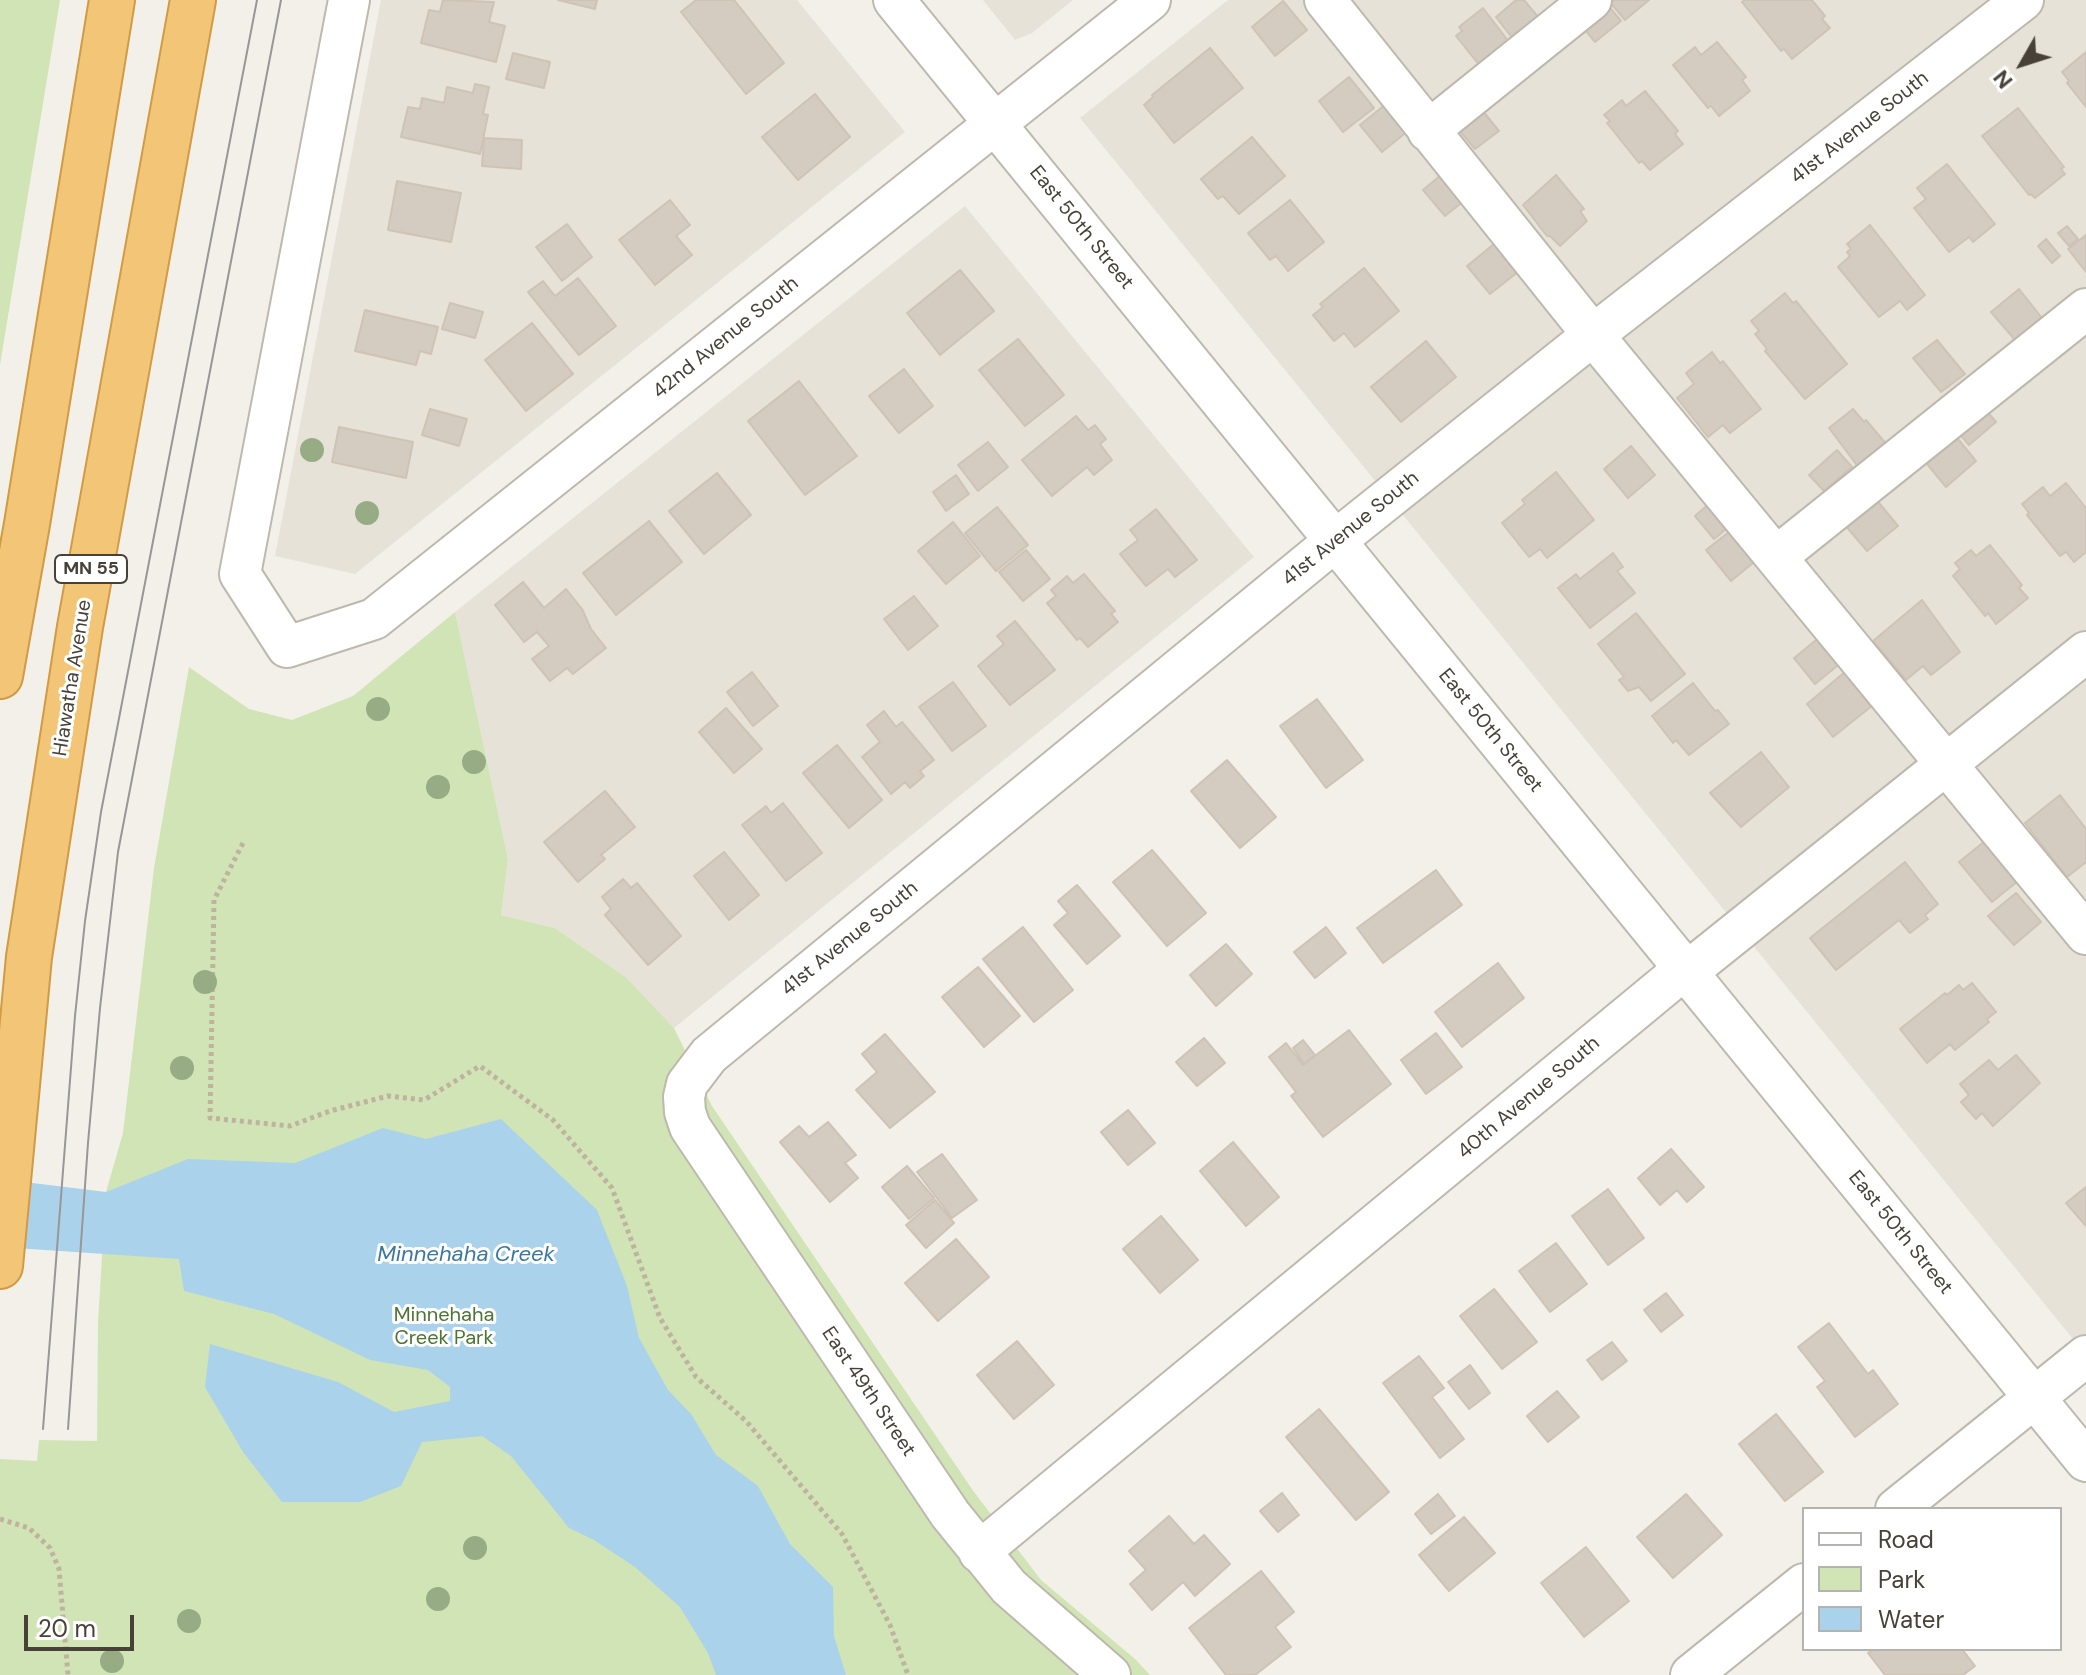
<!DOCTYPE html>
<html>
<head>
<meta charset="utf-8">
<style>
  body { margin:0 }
  #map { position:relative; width:2086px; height:1675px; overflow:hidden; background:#f3f0ea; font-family:"DM Sans",sans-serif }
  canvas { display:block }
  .legend { position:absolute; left:1802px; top:1507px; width:260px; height:144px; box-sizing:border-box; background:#fff; border:2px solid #b5b3af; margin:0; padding:10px 14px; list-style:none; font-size:24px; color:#474138 }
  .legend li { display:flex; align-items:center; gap:16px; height:40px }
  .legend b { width:40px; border:2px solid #b5b3af }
  .north { position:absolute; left:1982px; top:24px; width:80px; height:80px; -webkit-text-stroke:6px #fff; paint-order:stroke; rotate:231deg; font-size:22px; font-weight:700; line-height:32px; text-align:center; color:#474138 }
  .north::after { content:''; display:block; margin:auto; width:28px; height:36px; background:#474138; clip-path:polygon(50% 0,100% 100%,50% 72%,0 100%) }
  .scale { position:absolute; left:24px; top:1615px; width:110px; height:36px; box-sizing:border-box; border:4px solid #474138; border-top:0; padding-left:10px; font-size:24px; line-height:28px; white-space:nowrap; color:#474138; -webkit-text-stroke:6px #fff; paint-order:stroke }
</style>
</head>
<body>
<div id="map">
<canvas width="2086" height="1675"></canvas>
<ul class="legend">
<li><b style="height:10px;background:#fff"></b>Road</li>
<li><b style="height:22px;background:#d0e4b6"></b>Park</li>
<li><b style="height:22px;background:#abd2eb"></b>Water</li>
</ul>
<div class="north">N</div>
<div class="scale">20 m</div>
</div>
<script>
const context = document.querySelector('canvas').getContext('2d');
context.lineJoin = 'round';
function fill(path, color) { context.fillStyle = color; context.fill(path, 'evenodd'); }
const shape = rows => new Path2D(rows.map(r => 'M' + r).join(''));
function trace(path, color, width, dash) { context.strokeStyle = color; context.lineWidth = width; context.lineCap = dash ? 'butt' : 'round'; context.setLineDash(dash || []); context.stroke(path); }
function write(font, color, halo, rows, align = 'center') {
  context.font = font + ' "DM Sans",sans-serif'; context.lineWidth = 6; context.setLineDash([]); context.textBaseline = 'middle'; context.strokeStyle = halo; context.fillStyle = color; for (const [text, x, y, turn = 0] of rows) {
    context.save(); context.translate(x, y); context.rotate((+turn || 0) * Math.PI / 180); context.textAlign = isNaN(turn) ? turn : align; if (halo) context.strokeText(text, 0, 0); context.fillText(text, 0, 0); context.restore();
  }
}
fill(shape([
  [381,0,797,0,905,132,355,574,275,556],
  [983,0,1073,0,1032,33,1015,40],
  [1228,0,2086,0,2086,1355,1080,118],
  [965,206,1254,557,674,1028,627,978,555,928,501,915,508,859,455,612]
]), '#e7e2d8');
fill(shape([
  [0,0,60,0,0,365],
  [455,612,508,859,501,915,555,928,627,978,674,1028,712,1106,974,1492,1041,1580,1135,1659,1150,1675,0,1675,0,1459,37,1461,39,1440,97,1441,98,1322,106,1192,123,1133,154,868,189,667,249,709,292,720,353,696]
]), '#d0e4b6');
fill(shape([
  [501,1119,597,1210,627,1286,639,1338,668,1390,691,1414,716,1455,758,1486,790,1544,833,1587,834,1636,846,1675,716,1675,708,1653,680,1607,635,1567,594,1540,569,1528,511,1456,482,1436,422,1442,401,1486,360,1502,282,1502,243,1452,205,1387,210,1344,338,1382,394,1412,450,1401,450,1387,428,1370,370,1360,274,1314,184,1291,179,1259,0,1247,0,1179,106,1192,188,1159,295,1163,383,1128,426,1139]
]), '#abd2eb');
const building = shape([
  [443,0,494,2,489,22,505,26,496,62,421,43,429,10,440,12,443,0],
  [558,0,597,0,595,9,558,0],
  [696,0,734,0,784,63,746,94,681,12,696,0],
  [1516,0,1524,0,1539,18,1513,39,1496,17,1516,0],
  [1608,0,1649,0,1625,20,1608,0],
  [1745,0,1812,0,1825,16,1822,19,1830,28,1792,59,1784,49,1781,51,1742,2,1745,0],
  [1283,1,1307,30,1275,56,1252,27,1283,1],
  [1606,3,1621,21,1595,42,1580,24,1606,3],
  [1483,8,1509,42,1480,66,1456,36,1462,31,1459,27,1483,8],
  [1717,42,1746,77,1742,80,1750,91,1719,116,1711,106,1708,108,1673,65,1695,47,1701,55,1717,42],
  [1210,48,1243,88,1174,143,1144,105,1153,97,1152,95,1210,48],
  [2086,52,2086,107,2067,83,2069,81,2062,72,2086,52],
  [513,53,550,62,544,88,506,79,513,53],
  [1349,77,1374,108,1343,132,1319,101,1349,77],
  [475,84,489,87,483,114,488,115,480,154,401,137,408,107,420,109,422,98,444,103,447,87,473,93,475,84],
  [1645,91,1678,131,1675,134,1683,144,1650,170,1642,161,1639,163,1607,123,1610,121,1604,115,1622,100,1626,106,1645,91],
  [815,94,850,137,798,180,762,137,815,94],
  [1387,103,1409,130,1382,152,1360,125,1387,103],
  [1478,105,1499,131,1475,149,1454,124,1478,105],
  [2018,108,2064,167,2061,169,2065,174,2035,198,2031,194,2029,195,1982,136,2018,108],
  [1252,137,1285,176,1239,214,1223,196,1218,199,1201,179,1252,137],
  [484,138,522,140,521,169,482,166,484,138],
  [1947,164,1995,224,1973,242,1969,237,1949,252,1914,208,1926,199,1917,188,1947,164],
  [1442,174,1465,200,1445,216,1423,190,1442,174],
  [1556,175,1584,209,1580,211,1587,221,1560,246,1550,236,1547,236,1523,205,1556,175],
  [397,181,461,193,451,242,388,230,397,181],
  [670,200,690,225,676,236,692,255,655,285,619,240,670,200],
  [1290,200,1324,242,1288,271,1276,256,1270,260,1248,233,1290,200],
  [567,224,592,257,562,281,536,247,567,224],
  [1870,225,1925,295,1907,310,1900,301,1879,317,1838,267,1850,256,1847,252,1851,249,1847,244,1870,225],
  [2067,226,2078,239,2069,246,2058,233,2067,226],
  [2086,235,2086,272,2068,249,2086,235],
  [1500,239,1523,268,1490,294,1467,266,1500,239],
  [2046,239,2060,256,2052,263,2038,246,2046,239],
  [1364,268,1399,311,1355,347,1344,333,1334,341,1313,315,1323,307,1320,304,1364,268],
  [960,270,994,311,940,355,907,313,960,270],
  [578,278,616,326,579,355,528,292,543,281,555,296,578,278],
  [2019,289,2042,318,2015,340,1991,312,2019,289],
  [1785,293,1793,303,1796,301,1847,364,1805,399,1765,351,1767,349,1755,334,1759,331,1751,321,1785,293],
  [450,303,483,312,475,338,442,329,450,303],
  [365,310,438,327,431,354,420,351,416,365,355,351,365,310],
  [532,323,573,374,526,411,485,360,532,323],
  [1018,339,1064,395,1025,426,979,370,1018,339],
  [1937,340,1965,374,1941,392,1913,358,1937,340],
  [1426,341,1456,377,1401,422,1371,387,1426,341],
  [1712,352,1720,363,1723,361,1761,409,1730,433,1723,425,1708,437,1677,398,1694,384,1686,373,1712,352],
  [904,369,933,406,899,433,869,396,904,369],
  [799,381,857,456,805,495,748,421,799,381],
  [1979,402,1996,422,1969,445,1952,425,1979,402],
  [430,409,467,419,459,446,422,435,430,409],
  [1853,409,1864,422,1866,420,1887,445,1859,468,1829,428,1853,409],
  [1076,416,1088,430,1095,425,1106,439,1100,444,1112,460,1094,475,1087,467,1052,496,1022,460,1076,416],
  [339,427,413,442,406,478,332,462,339,427],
  [1949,428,1976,461,1946,487,1918,453,1949,428],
  [988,442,1008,467,978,491,958,465,988,442],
  [1631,446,1655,475,1628,498,1604,469,1631,446],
  [1837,450,1852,467,1824,491,1809,475,1837,450],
  [1556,472,1594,520,1547,558,1540,549,1529,557,1502,523,1525,504,1522,500,1556,472],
  [717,473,751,515,704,554,669,511,717,473],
  [956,475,969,494,946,511,933,492,956,475],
  [2066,483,2086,508,2086,552,2074,562,2066,552,2060,556,2027,515,2029,513,2022,504,2043,487,2050,496,2066,483],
  [1870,492,1898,526,1867,551,1839,518,1870,492],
  [1712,501,1731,525,1714,539,1695,516,1712,501],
  [997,507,1028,545,996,571,965,533,997,507],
  [1156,509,1197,560,1175,577,1168,569,1146,586,1120,554,1138,540,1130,530,1156,509],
  [649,521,682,562,616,615,583,573,649,521],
  [953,522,980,556,946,584,918,551,953,522],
  [1734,528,1759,558,1731,581,1706,550,1734,528],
  [1990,545,2022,585,2019,588,2028,598,1996,624,1988,613,1985,616,1953,576,1960,569,1955,563,1971,550,1976,556,1990,545],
  [1026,550,1050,579,1023,601,999,572,1026,550],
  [1613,553,1623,567,1617,571,1635,593,1590,628,1558,588,1576,574,1580,579,1613,553],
  [1084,574,1115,611,1111,614,1118,622,1088,647,1080,638,1077,640,1047,603,1056,596,1051,590,1067,576,1073,583,1084,574],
  [523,582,544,608,566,589,582,609,591,629,606,648,573,674,567,668,550,681,532,659,549,646,537,632,524,642,495,605,523,582],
  [914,596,938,626,908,650,884,619,914,596],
  [1922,600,1960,652,1931,675,1923,666,1906,680,1873,641,1922,600],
  [1636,613,1685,674,1651,701,1639,687,1628,691,1619,680,1624,677,1598,644,1636,613],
  [1015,621,1055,670,1010,705,978,666,1004,644,997,636,1015,621],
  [1821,636,1842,662,1815,684,1794,658,1821,636],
  [1846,671,1873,705,1833,737,1807,704,1846,671],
  [752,672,778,706,753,726,727,692,752,672],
  [953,682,986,726,952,751,919,707,953,682],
  [1693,683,1715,711,1718,710,1729,724,1689,755,1676,740,1673,743,1652,716,1693,683],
  [1317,699,1363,760,1326,788,1280,726,1317,699],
  [726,708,762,749,734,773,699,732,726,708],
  [884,711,896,727,902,722,934,760,920,771,924,776,910,788,905,782,891,794,862,757,880,742,867,725,884,711],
  [837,745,882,800,849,828,803,773,837,745],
  [1761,752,1789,787,1741,827,1710,793,1761,752],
  [1227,760,1276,817,1240,848,1191,791,1227,760],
  [605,791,635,827,601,855,605,859,578,882,544,842,605,791],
  [2060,795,2086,829,2086,862,2067,877,2025,823,2060,795],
  [783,803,822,853,786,881,742,825,766,806,771,813,783,803],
  [1985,841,2018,881,1992,902,1959,862,1985,841],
  [1152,850,1206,913,1167,946,1113,882,1152,850],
  [724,852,759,895,729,920,694,876,724,852],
  [1905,862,1938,904,1925,915,1928,919,1910,933,1899,920,1836,970,1810,938,1905,862],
  [1436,870,1462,905,1383,963,1357,928,1436,870],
  [623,879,631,888,637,883,681,936,648,965,605,915,611,909,602,897,623,879],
  [1077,885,1120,936,1087,964,1054,925,1068,913,1058,901,1077,885],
  [2016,893,2041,922,2014,945,1988,916,2016,893],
  [1023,927,1073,990,1034,1022,983,959,1023,927],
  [1326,927,1346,953,1315,978,1294,952,1326,927],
  [1226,944,1252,974,1216,1006,1190,975,1226,944],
  [1498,963,1524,998,1462,1047,1435,1012,1498,963],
  [978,967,1020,1016,984,1047,942,997,978,967],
  [1972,983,1996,1012,1987,1019,1989,1022,1955,1050,1950,1044,1927,1063,1900,1029,1945,993,1947,995,1959,985,1963,990,1972,983],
  [1349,1030,1391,1084,1323,1137,1291,1096,1296,1092,1269,1057,1286,1043,1303,1065,1349,1030],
  [1436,1033,1462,1067,1426,1094,1401,1060,1436,1033],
  [885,1034,935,1092,890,1128,856,1090,877,1072,862,1054,885,1034],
  [1204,1038,1225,1063,1197,1086,1176,1062,1204,1038],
  [1303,1040,1315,1055,1304,1064,1293,1048,1303,1040],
  [2016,1055,2040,1083,1993,1126,1982,1113,1976,1119,1961,1102,1969,1095,1960,1084,1989,1060,1998,1070,2016,1055],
  [1128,1110,1155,1143,1128,1165,1101,1132,1128,1110],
  [828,1122,856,1155,845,1163,858,1178,830,1202,780,1142,799,1126,809,1137,828,1122],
  [1233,1142,1279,1197,1246,1226,1200,1171,1233,1142],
  [1671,1149,1704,1187,1687,1202,1677,1190,1660,1205,1638,1178,1671,1149],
  [942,1154,977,1200,952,1218,917,1172,942,1154],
  [907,1166,934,1198,909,1219,882,1187,907,1166],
  [2086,1187,2086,1226,2066,1203,2086,1187],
  [1608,1189,1644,1238,1608,1265,1572,1216,1608,1189],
  [935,1200,954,1223,926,1248,906,1225,935,1200],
  [1161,1216,1198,1260,1160,1293,1123,1249,1161,1216],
  [956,1239,989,1277,938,1321,905,1283,956,1239],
  [1556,1243,1587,1284,1550,1312,1519,1271,1556,1243],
  [1494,1289,1537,1342,1502,1369,1460,1316,1494,1289],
  [1666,1293,1683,1315,1661,1332,1644,1310,1666,1293],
  [1829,1323,1868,1374,1873,1370,1898,1404,1855,1437,1817,1387,1825,1381,1798,1347,1829,1323],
  [1017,1341,1054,1385,1014,1419,977,1375,1017,1341],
  [1612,1342,1627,1361,1602,1380,1587,1360,1612,1342],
  [1419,1356,1444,1388,1432,1397,1464,1439,1440,1458,1383,1383,1419,1356],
  [1470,1365,1490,1393,1469,1409,1448,1382,1470,1365],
  [1557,1391,1579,1417,1548,1442,1527,1416,1557,1391],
  [1319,1409,1389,1492,1356,1520,1286,1437,1319,1409],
  [1776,1414,1823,1472,1785,1501,1739,1444,1776,1414],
  [1282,1493,1299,1515,1278,1532,1260,1511,1282,1493],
  [1438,1494,1455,1516,1431,1534,1415,1514,1438,1494],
  [1686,1494,1722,1535,1673,1578,1637,1537,1686,1494],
  [1169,1516,1194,1544,1204,1535,1230,1564,1195,1596,1183,1582,1152,1610,1130,1584,1146,1570,1129,1551,1169,1516],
  [1464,1517,1495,1553,1449,1591,1419,1555,1464,1517],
  [1586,1547,1629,1601,1584,1637,1541,1583,1586,1547],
  [1261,1571,1294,1612,1275,1627,1291,1647,1255,1675,1226,1675,1189,1628,1261,1571],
  [1874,1649,1962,1649,1975,1666,1963,1675,1885,1675,1868,1653,1874,1649]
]);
fill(building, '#d4ccc0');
trace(building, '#cec3b4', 2);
const minor = shape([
  [349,0,240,574,287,647,374,619,1150,0],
  [894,0,2086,1461],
  [1325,0,1593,335,2086,934],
  [1428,131,1591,0],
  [1776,557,2086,309],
  [1896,1509,2086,1356],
  [979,1552,1676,976,1687,972,2086,652],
  [1110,1675,1009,1587,950,1514,690,1127,685,1112,684,1097,687,1084,709,1055,1335,541,1593,335,2023,0],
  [1691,1675,1804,1584]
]);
const highway = shape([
  [0,676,27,524,112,0],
  [0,1266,29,957,80,627,193,0]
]);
trace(minor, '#beb8ad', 44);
trace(highway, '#d19b46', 48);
trace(shape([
  [243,843,214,900,210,1118,290,1126,330,1111,388,1096,424,1100,480,1066,553,1120,612,1188,660,1318,696,1377,746,1421,842,1534,890,1625,908,1675],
  [0,1519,29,1528,50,1548,59,1569,68,1675]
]), '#bfb39f', 5, [4, 4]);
trace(minor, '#fff', 40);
trace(highway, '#f2c676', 44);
trace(shape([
  [43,1429,75,1016,85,921,101,812,257,0],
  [68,1429,88,1143,100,1008,118,852,281,0]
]), '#979797', 2);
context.fillStyle = '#97ac84';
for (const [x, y] of [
  [312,450],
  [367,513],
  [378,709],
  [474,762],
  [438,787],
  [205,982],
  [182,1068],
  [475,1548],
  [438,1599],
  [189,1621],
  [112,1661]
]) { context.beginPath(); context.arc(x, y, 12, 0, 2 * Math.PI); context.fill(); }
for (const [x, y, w] of [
  [91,569,72]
]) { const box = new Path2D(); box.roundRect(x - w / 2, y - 14, w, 28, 6); context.fillStyle = '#fff'; context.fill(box); trace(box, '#474138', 2); }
write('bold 18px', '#474138', null, [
  ["MN 55",91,569]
]);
write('20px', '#474138', '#fff', [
  ["41st Avenue South",1860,128,-38],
  ["East 50th Street",1081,228,51],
  ["42nd Avenue South",726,338,-39],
  ["41st Avenue South",1351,529,-39],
  ["Hiawatha Avenue",73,678,-81],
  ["East 50th Street",1490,731,51],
  ["41st Avenue South",850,939,-39],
  ["40th Avenue South",1529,1098,-40],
  ["East 50th Street",1900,1233,51],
  ["East 49th Street",868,1392,56]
]);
write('20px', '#4b7430', '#fff', [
  ["Minnehaha",444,1316],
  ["Creek Park",444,1339]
]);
write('italic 22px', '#3878a2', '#fff', [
  ["Minnehaha Creek",466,1255]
]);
</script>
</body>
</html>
